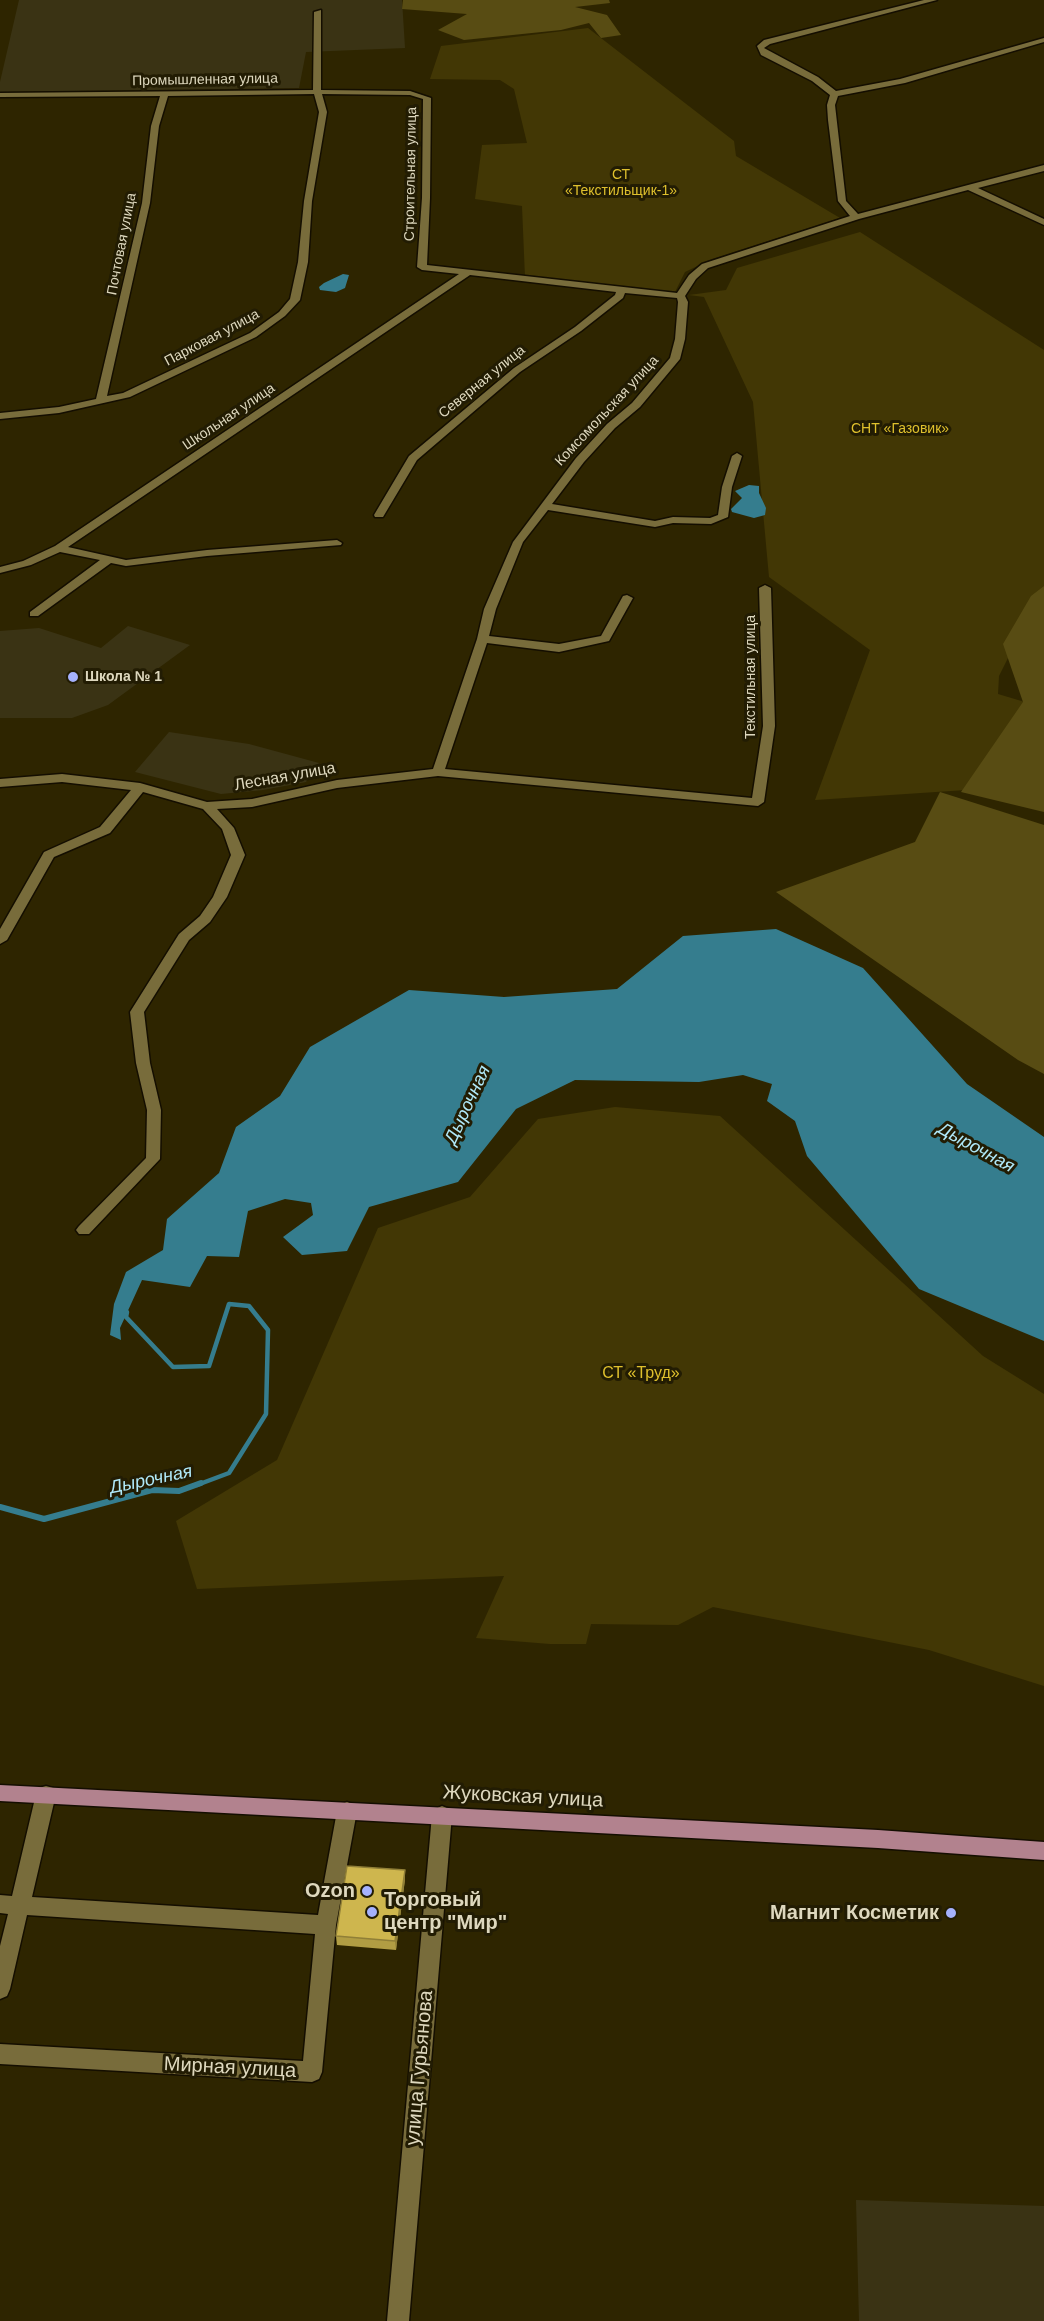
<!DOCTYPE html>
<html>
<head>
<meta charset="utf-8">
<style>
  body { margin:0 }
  canvas { display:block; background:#2e2500 }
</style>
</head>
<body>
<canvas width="1044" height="2321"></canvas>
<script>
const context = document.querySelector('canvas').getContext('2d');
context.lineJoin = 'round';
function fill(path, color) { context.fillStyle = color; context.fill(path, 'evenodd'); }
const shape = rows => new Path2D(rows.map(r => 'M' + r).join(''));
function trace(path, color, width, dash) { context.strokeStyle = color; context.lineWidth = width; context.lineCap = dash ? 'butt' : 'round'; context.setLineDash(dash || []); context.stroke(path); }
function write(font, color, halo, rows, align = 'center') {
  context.font = font + ' Helvetica,sans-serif'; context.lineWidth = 6; context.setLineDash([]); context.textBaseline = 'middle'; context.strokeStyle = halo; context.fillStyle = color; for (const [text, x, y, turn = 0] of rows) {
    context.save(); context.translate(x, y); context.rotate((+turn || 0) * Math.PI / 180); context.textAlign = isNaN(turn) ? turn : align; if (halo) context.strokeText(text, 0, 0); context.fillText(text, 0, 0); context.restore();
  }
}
fill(shape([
  [19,0,402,0,405,48,306,52,299,88,0,92,0,82],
  [128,626,190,645,108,705,72,718,0,718,0,631,39,628,101,648],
  [169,732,249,744,319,763,306,782,263,790,221,794,135,772],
  [856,2200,1044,2206,1044,2321,859,2321]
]), '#3a3314');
fill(shape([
  [588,28,734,141,736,156,840,218,712,259,685,272,675,292,525,277,522,206,475,199,482,145,527,143,514,89,500,80,430,79,441,46],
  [860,232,1044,350,1044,586,999,676,998,694,1028,703,966,790,815,800,870,650,769,577,753,402,704,297,689,295,726,290,737,268],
  [615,1107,720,1116,983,1356,1044,1394,1044,1686,929,1650,713,1607,678,1625,591,1624,586,1644,550,1644,476,1638,504,1576,197,1589,176,1521,277,1460,378,1228,470,1197,538,1119]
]), '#423705');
fill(shape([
  [403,0,609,0,610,3,575,7,607,15,621,35,601,38,589,23,561,30,464,40,438,30,467,14,402,9],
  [1044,586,1044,812,961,792,1023,702,1003,644,1031,596],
  [940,792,1044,825,1044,1074,1018,1060,776,892,915,842]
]), '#584c13');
fill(shape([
  [343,274,349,275,345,288,336,292,320,290,319,287,324,283],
  [749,485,759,486,759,493,766,508,765,515,754,518,732,512,731,509,742,498,735,491],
  [776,929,863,968,967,1084,1044,1137,1044,1341,919,1289,807,1156,795,1121,767,1101,772,1084,743,1075,699,1082,575,1080,516,1109,458,1182,369,1207,347,1251,302,1255,283,1237,313,1215,311,1203,285,1199,248,1211,239,1257,207,1256,190,1287,142,1280,120,1328,121,1340,110,1335,114,1304,126,1272,163,1250,167,1219,219,1173,236,1127,280,1096,310,1047,409,990,504,997,617,989,683,936]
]), '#357d8e');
trace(shape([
  [127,1312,126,1317,173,1367,209,1366,229,1304,249,1306,268,1330,266,1414,229,1473,197,1485]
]), '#357d8e', 4.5);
trace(shape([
  [0,1507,44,1519,152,1490,179,1491,201,1483]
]), '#357d8e', 6);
const minor = shape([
  [924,0,937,0,770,44,764,48,818,77,836,91,900,79,1044,38,1044,42,905,83,838,96,835,105,846,201,858,214,1044,165,1044,171,978,188,1044,219,1044,225,968,190,859,219,708,268,696,279,685,296,688,302,685,339,680,359,640,407,615,428,584,462,552,504,655,521,673,517,710,518,718,515,722,487,732,456,737,453,742,456,732,487,728,517,711,524,673,523,655,527,548,510,523,542,496,609,489,636,559,644,601,636,623,596,627,595,633,598,609,641,559,652,487,643,445,769,752,798,763,726,759,588,765,585,771,588,775,726,764,802,758,806,438,776,337,788,252,807,217,809,234,828,245,855,227,897,210,922,189,940,144,1012,150,1063,161,1110,160,1159,89,1234,79,1234,76,1230,79,1226,146,1158,147,1110,136,1063,130,1012,179,934,200,916,213,897,231,855,222,829,203,809,143,792,110,833,54,857,7,940,0,944,0,929,44,852,100,827,131,790,62,782,0,787,0,779,62,774,140,783,207,802,252,799,337,780,433,769,477,639,484,609,513,542,576,458,607,424,632,403,670,358,675,339,678,302,677,298,625,293,623,298,581,331,520,372,417,460,383,517,375,517,374,515,409,456,514,368,575,327,615,295,616,292,470,275,68,547,126,560,207,550,337,540,342,543,341,545,207,556,126,566,111,563,38,616,30,616,30,612,100,560,60,552,31,565,0,573,0,567,23,561,55,546,459,274,422,270,417,267,422,198,423,99,410,95,322,94,327,112,312,201,308,262,300,300,285,316,256,337,130,397,59,413,0,419,0,413,59,407,96,399,142,203,151,126,160,96,0,97,0,93,313,90,314,12,321,10,321,90,410,91,431,98,430,198,427,265,677,293,689,275,702,264,850,216,838,201,828,120,827,105,830,95,812,81,761,55,757,46,764,40,924,0],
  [314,94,319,112,304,201,298,262,290,299,279,312,250,333,123,393,107,396,150,203,159,126,168,96,314,94],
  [46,1786,53,1788,56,1794,32,1897,318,1915,337,1811,340,1805,347,1802,354,1805,357,1811,336,1925,322,2072,319,2079,312,2082,0,2064,0,2044,303,2061,315,1934,27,1915,10,1989,7,1996,0,1999,0,1946,8,1914,0,1913,0,1895,12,1896,36,1794,39,1788,46,1786],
  [442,1806,449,1809,452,1815,409,2321,387,2321,432,1815,435,1809,442,1806]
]);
const major = shape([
  [0,1785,878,1830,1044,1842,1044,1860,878,1848,0,1801,0,1785]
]);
trace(minor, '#140e00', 3);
trace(major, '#140e00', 3);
fill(minor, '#786c3b');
fill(major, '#b2828e');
fill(shape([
  [405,1879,396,1950,337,1945,336,1936]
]), '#b19d43');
fill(shape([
  [405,1870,405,1879,396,1950,395,1941]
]), '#907f37');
const building = shape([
  [347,1866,405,1870,395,1941,336,1936,347,1866]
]);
fill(building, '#ceb64e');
trace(building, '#907f37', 1.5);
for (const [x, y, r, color] of [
  [73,677,6,"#a5b1fc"],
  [367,1891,6,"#a5b1fc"],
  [372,1912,6,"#a5b1fc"],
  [951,1913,6,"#a5b1fc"]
]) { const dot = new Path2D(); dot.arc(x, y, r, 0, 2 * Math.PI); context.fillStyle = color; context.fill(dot); trace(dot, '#221c03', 2); }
write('14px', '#ded8be', '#221c03', [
  ["Промышленная улица",205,80,-1],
  ["Строительная улица",411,174,-89],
  ["Почтовая улица",122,244,-79],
  ["Парковая улица",212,338,-28],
  ["Северная улица",482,382,-39],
  ["Комсомольская улица",607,411,-47],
  ["Школьная улица",229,417,-34],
  ["Текстильная улица",751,677,-90]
]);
write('14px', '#dfc02d', '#221c03', [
  ["СТ",621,175],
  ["«Текстильщик-1»",621,191],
  ["СНТ «Газовик»",900,429]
]);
write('bold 14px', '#ded8be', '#221c03', [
  ["Школа № 1",85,677]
], 'left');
write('16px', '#ded8be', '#221c03', [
  ["Лесная улица",285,777,-10]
]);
write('16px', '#dfc02d', '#221c03', [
  ["СТ «Труд»",641,1374]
]);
write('italic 18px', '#b0e9f9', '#221c03', [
  ["Дырочная",468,1105,-65],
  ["Дырочная",976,1148,29],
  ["Дырочная",151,1480,-12]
]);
write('20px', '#ded8be', '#221c03', [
  ["Жуковская улица",523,1797,3],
  ["Мирная улица",230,2068,3],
  ["улица Гурьянова",420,2068,-85]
]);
write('bold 20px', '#ded8be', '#221c03', [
  ["Ozon",355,1891],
  ["Торговый",384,1900,"left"],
  ["центр \"Мир\"",384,1923,"left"],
  ["Магнит Косметик",939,1913]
], 'right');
</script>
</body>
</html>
